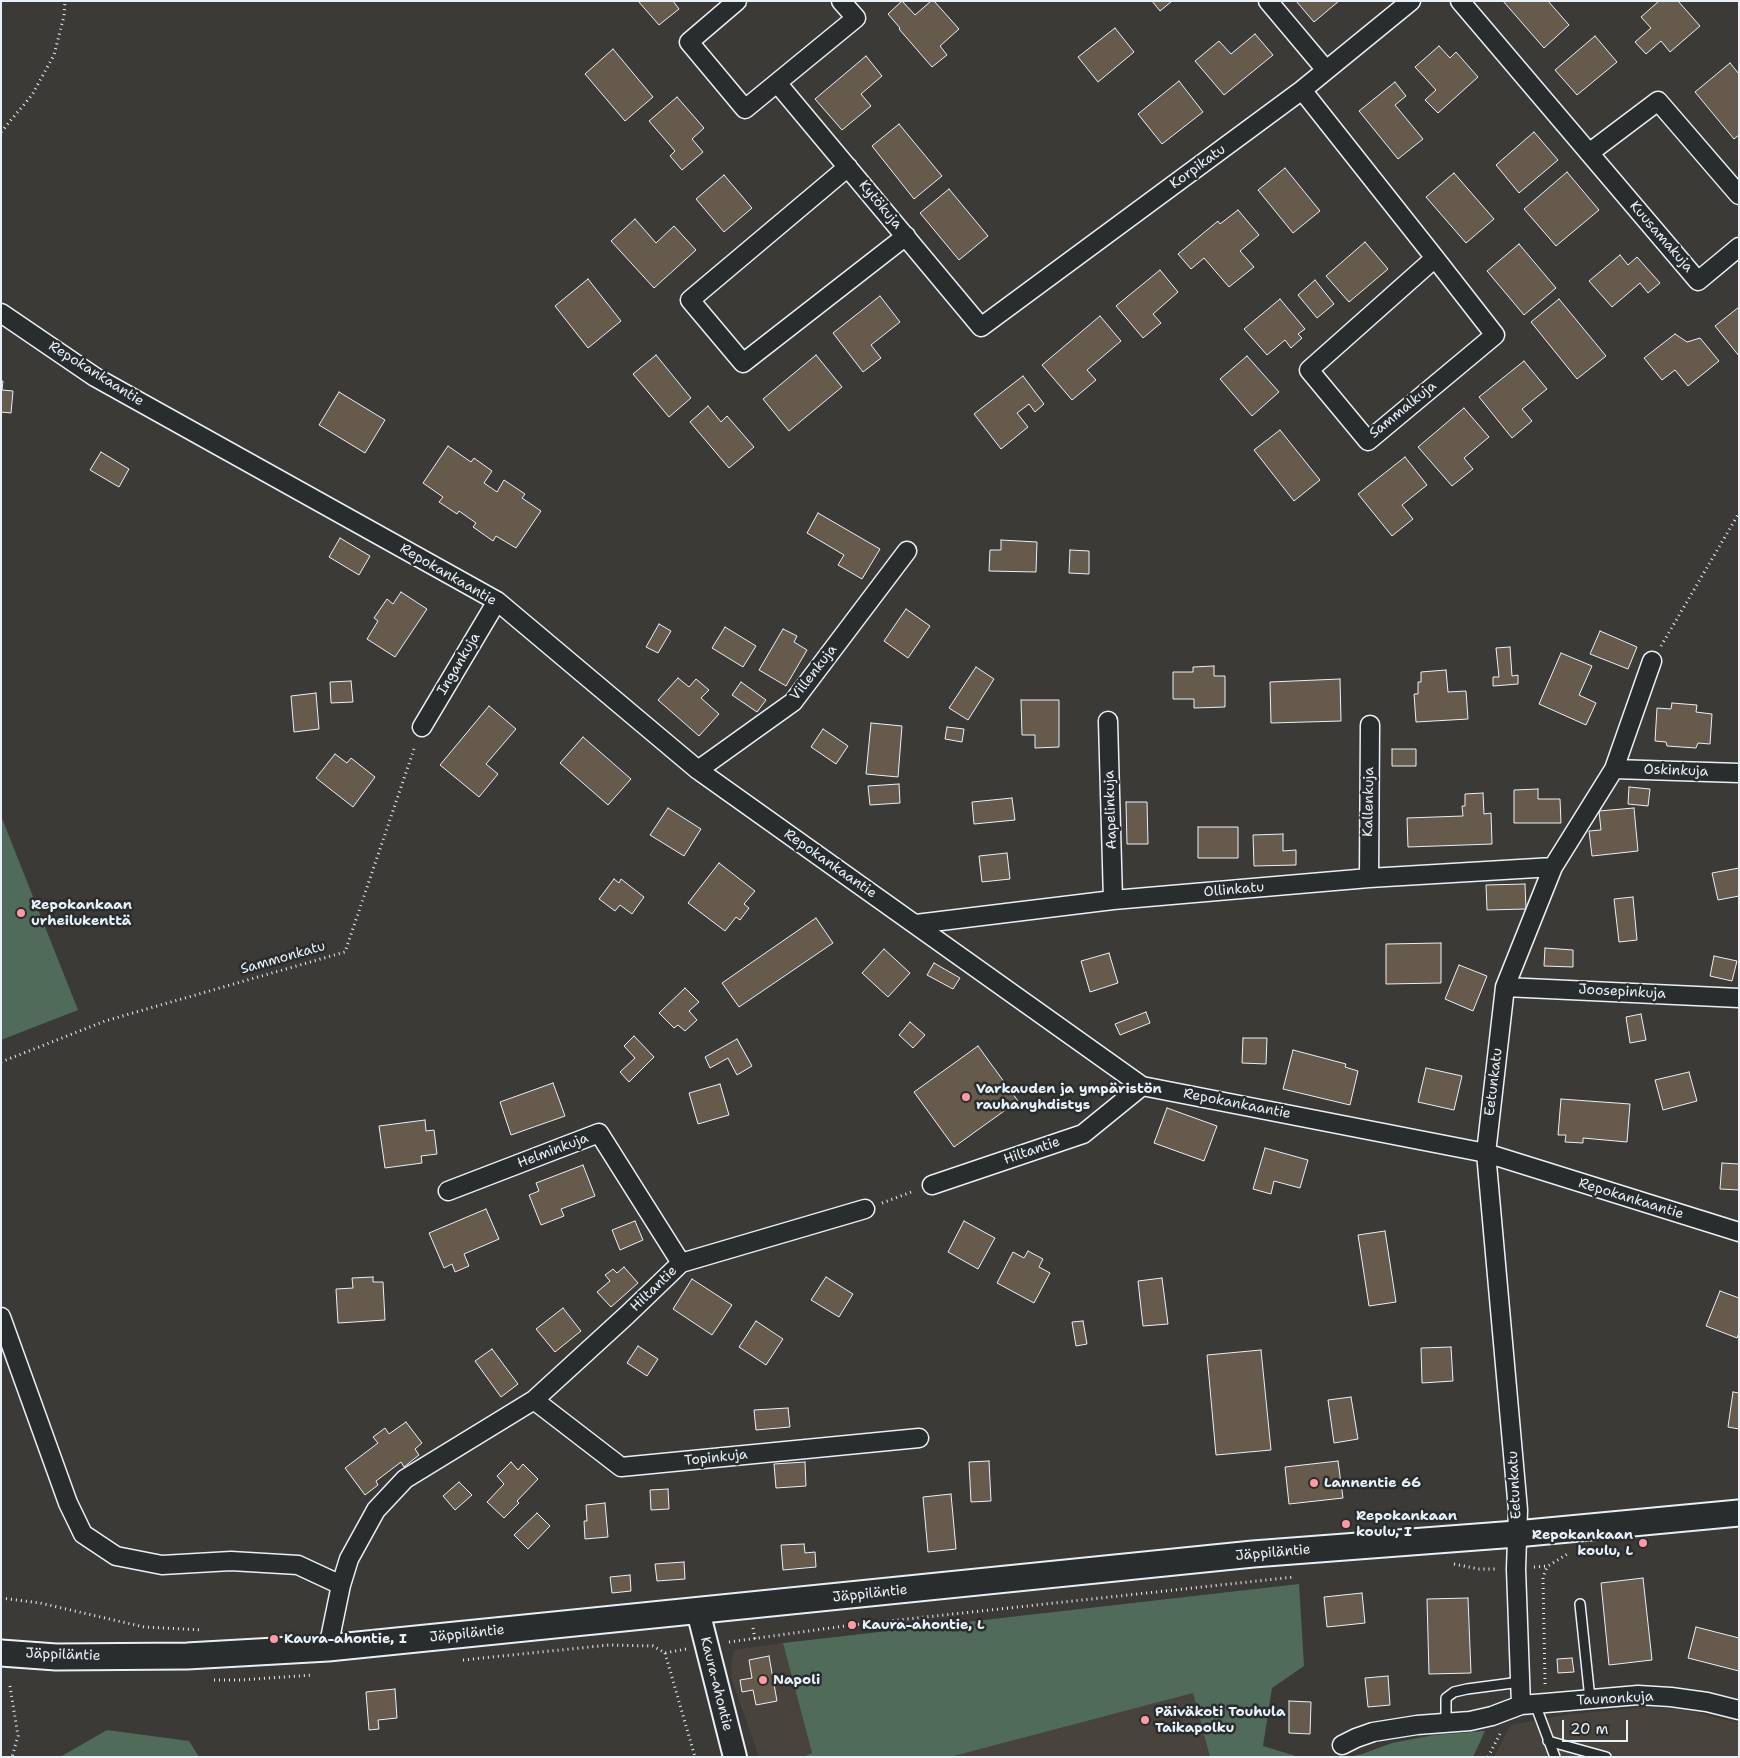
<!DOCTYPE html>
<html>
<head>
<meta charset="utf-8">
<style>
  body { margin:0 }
  #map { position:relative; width:1740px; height:1758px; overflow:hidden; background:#3c3a37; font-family:"Shantell Sans",sans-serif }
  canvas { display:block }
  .frame { position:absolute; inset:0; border:2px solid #e8f1f8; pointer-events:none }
  .scale { position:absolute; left:1562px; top:1720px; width:66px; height:22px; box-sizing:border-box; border:2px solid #e8f1f8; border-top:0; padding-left:6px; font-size:15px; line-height:18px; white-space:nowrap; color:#e8f1f8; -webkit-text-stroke:4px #2a2d2e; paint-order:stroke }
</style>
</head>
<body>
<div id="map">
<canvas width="1740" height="1758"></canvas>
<div class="frame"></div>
<div class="scale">20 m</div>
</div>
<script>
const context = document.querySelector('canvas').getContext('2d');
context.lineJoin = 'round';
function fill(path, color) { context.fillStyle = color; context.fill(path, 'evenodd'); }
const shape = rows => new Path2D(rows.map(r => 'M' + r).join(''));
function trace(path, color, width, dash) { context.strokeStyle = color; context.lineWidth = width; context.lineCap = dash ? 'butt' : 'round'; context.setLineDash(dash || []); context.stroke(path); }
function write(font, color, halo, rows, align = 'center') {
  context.font = font + ' "Shantell Sans",sans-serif'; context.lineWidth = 5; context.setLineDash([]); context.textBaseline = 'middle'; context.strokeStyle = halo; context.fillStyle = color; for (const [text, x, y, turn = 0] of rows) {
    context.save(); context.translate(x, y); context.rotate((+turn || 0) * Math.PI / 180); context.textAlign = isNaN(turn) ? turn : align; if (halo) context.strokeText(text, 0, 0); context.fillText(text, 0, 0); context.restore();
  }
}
fill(shape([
  [783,1643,812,1753,803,1757,759,1757,731,1677,732,1660,734,1650],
  [1193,1693,1210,1757,950,1757],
  [1644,1707,1680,1709,1739,1723,1739,1757,1494,1757,1511,1725,1565,1715]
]), '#48443d');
fill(shape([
  [1,816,78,1010,1,1040],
  [1299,1584,1304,1666,1272,1688,1263,1746,1299,1757,1210,1757,1193,1693,950,1757,803,1757,812,1753,783,1643],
  [107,1730,189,1741,199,1757,60,1757],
  [1485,1731,1473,1757,1348,1757,1362,1754,1392,1743,1434,1735]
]), '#506b5a');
const building = shape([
  [638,1,673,1,679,9,659,25,638,1],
  [902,1,915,15,931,1,934,1,959,29,940,46,947,55,932,67,899,29,900,28,888,14,902,1],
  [1152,1,1172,1,1160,11,1152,1],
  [1296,1,1339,1,1314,22,1296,1],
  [1503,1,1548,1,1569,25,1544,48,1503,1],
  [1659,1,1678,1,1700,26,1670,52,1661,41,1646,54,1635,42,1651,28,1641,17,1659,1],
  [1115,28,1134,52,1098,82,1078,57,1115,28],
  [1255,34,1273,55,1224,95,1195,61,1219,41,1231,54,1255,34],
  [1595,36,1617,62,1577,95,1555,70,1595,36],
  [1439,46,1450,58,1456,52,1478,77,1438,113,1425,100,1436,90,1415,67,1439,46],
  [613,49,653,97,625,121,585,74,613,49],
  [866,56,882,76,861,94,871,106,842,130,815,99,866,56],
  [1730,63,1739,74,1739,135,1734,139,1695,92,1730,63],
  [1179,81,1203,112,1162,144,1138,114,1179,81],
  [1395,82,1406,96,1395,105,1423,139,1398,159,1359,111,1395,82],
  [677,97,704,128,692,139,703,152,682,170,670,156,675,151,649,121,677,97],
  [899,124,942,176,914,199,872,146,899,124],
  [1534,132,1558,160,1519,193,1496,165,1534,132],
  [1285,168,1320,211,1293,233,1258,190,1285,168],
  [1567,172,1599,210,1556,246,1524,209,1567,172],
  [1454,173,1494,219,1466,243,1426,197,1454,173],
  [724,175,752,208,724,232,696,199,724,175],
  [949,189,988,236,959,260,920,213,949,189],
  [1238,210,1259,235,1240,251,1254,267,1229,287,1204,258,1191,269,1178,254,1218,221,1220,224,1238,210],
  [635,219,656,243,674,226,696,250,654,288,611,241,635,219],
  [1365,242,1388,269,1349,302,1326,276,1365,242],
  [1519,244,1556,288,1524,315,1487,271,1519,244],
  [1620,255,1628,265,1637,257,1660,283,1648,293,1640,283,1612,307,1589,281,1620,255],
  [1160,270,1178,292,1153,314,1161,323,1143,338,1116,306,1160,270],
  [588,279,621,321,588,348,555,306,588,279],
  [1315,280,1334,304,1317,318,1298,295,1315,280],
  [880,296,900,322,871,345,881,358,863,372,833,333,880,296],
  [1280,299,1305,329,1298,334,1302,338,1291,348,1285,340,1267,355,1244,329,1280,299],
  [1559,299,1606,356,1577,379,1531,322,1559,299],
  [1739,307,1739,356,1715,326,1739,307],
  [1100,316,1121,341,1087,370,1096,380,1072,400,1042,365,1100,316],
  [1675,334,1687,342,1700,338,1719,361,1688,386,1675,370,1662,380,1644,358,1675,334],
  [656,355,691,398,669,417,633,374,656,355],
  [816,355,842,387,789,431,763,399,816,355],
  [1247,356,1279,392,1252,416,1220,379,1247,356],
  [1524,361,1547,389,1522,409,1532,421,1512,438,1479,397,1524,361],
  [1023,376,1044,404,1035,412,1029,404,1017,413,1028,427,1001,449,974,414,1023,376],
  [1,381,3,381,2,390,13,391,11,413,1,412,1,381],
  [339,392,385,420,365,453,319,425,339,392],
  [708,406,721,422,727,416,754,447,729,468,690,422,708,406],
  [1464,408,1489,437,1464,458,1473,469,1452,486,1418,447,1464,408],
  [1280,430,1320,480,1294,501,1254,450,1280,430],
  [448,446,471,462,474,458,492,471,484,483,497,492,504,480,525,494,522,498,541,511,516,548,496,536,493,541,473,527,476,523,459,511,457,514,439,502,443,497,423,483,448,446],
  [101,452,129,469,119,487,90,470,101,452],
  [1405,457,1427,485,1402,505,1413,519,1392,536,1358,494,1405,457],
  [818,513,880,549,862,579,838,565,844,555,807,533,818,513],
  [340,538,370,556,359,575,329,557,340,538],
  [1001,540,1037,542,1036,572,989,571,990,550,1001,550,1001,540],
  [1070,550,1089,551,1089,574,1069,573,1070,550],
  [401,592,427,609,395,657,367,639,378,621,374,618,387,599,393,604,401,592],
  [906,609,930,626,908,658,884,641,906,609],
  [659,624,671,631,658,653,646,647,659,624],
  [725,627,756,646,743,667,712,648,725,627],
  [783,629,797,636,794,642,807,650,786,686,759,670,783,629],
  [1600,631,1637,647,1628,669,1590,654,1600,631],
  [1510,647,1512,676,1518,675,1518,684,1493,686,1493,677,1499,677,1496,648,1510,647],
  [1561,653,1592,666,1579,695,1596,703,1586,725,1539,704,1561,653],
  [1214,666,1214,676,1225,676,1225,707,1194,708,1194,699,1173,699,1173,672,1193,672,1193,667,1214,666],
  [976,667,994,679,968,720,949,708,976,667],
  [1446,670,1448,692,1466,691,1468,719,1416,722,1414,694,1418,694,1418,682,1421,682,1421,672,1446,670],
  [678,678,689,687,696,679,709,690,701,698,719,714,699,736,658,700,678,678],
  [1340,679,1341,721,1271,723,1270,682,1340,679],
  [351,681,353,702,331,703,330,682,351,681],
  [741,682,766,700,757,712,732,695,741,682],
  [316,693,319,729,294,732,291,696,316,693],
  [1021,700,1059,700,1059,747,1035,748,1035,735,1022,735,1021,700],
  [1672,703,1697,705,1696,712,1712,714,1710,744,1698,743,1696,748,1667,746,1666,742,1655,741,1657,708,1671,709,1672,703],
  [489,706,516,729,486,764,498,774,479,797,440,765,489,706],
  [871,723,902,726,898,777,866,774,871,723],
  [947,727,964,729,962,742,945,739,947,727],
  [823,729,848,746,836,764,811,747,823,729],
  [583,737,631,779,608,805,560,763,583,737],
  [1392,749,1416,749,1416,766,1392,766,1392,749],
  [335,754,347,763,351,758,375,777,353,807,316,778,335,754],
  [899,784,900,803,870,805,868,786,899,784],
  [1629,787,1650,789,1648,806,1628,804,1629,787],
  [1538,789,1538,799,1560,799,1561,823,1514,823,1514,790,1538,789],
  [1483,793,1484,814,1491,813,1492,844,1408,847,1407,818,1463,816,1462,806,1465,806,1465,794,1483,793],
  [1012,798,1015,820,974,824,972,802,1012,798],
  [1126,802,1147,802,1148,844,1127,844,1126,802],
  [668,808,701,829,684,856,650,835,668,808],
  [1634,808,1638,851,1592,856,1589,831,1601,830,1599,811,1634,808],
  [1198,827,1238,827,1238,858,1198,858,1198,827],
  [1283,834,1283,851,1296,850,1296,865,1254,866,1253,835,1283,834],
  [1007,853,1010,879,982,882,979,856,1007,853],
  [719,863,755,891,744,904,749,908,740,920,736,917,725,931,688,903,719,863],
  [1739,868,1739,896,1718,900,1712,873,1739,868],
  [614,879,619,883,621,879,644,897,632,914,620,905,615,911,599,899,614,879],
  [1525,884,1526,909,1487,910,1486,885,1525,884],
  [1633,897,1637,940,1619,942,1614,899,1633,897],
  [816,918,833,943,739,1007,722,983,816,918],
  [1441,943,1441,983,1386,984,1386,944,1441,943],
  [1545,948,1573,950,1573,967,1544,966,1545,948],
  [884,949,910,973,888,997,862,973,884,949],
  [1109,953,1118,983,1090,992,1081,961,1109,953],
  [1714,956,1737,961,1732,981,1710,976,1714,956],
  [934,963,960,978,953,989,927,975,934,963],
  [1459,965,1487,976,1473,1011,1445,999,1459,965],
  [685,988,699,1002,689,1011,697,1020,685,1031,678,1025,674,1028,659,1013,685,988],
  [1146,1012,1150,1023,1120,1035,1115,1024,1146,1012],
  [1641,1014,1646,1040,1630,1043,1626,1017,1641,1014],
  [910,1022,925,1035,913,1048,899,1035,910,1022],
  [634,1036,654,1057,629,1082,620,1072,635,1058,624,1046,634,1036],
  [1243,1038,1267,1038,1266,1064,1242,1063,1243,1038],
  [737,1039,752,1066,737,1075,728,1058,710,1068,705,1057,737,1039],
  [978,1046,1018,1101,954,1147,914,1092,978,1046],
  [1293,1050,1346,1064,1345,1067,1358,1071,1350,1105,1283,1089,1293,1050],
  [1426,1068,1462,1076,1454,1110,1418,1102,1426,1068],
  [1689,1072,1697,1101,1663,1110,1655,1080,1689,1072],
  [553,1083,565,1116,511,1135,500,1102,553,1083],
  [720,1084,729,1115,698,1124,689,1093,720,1084],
  [1561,1099,1630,1104,1627,1142,1583,1138,1583,1143,1565,1142,1566,1135,1558,1135,1561,1099],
  [1167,1108,1217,1126,1204,1161,1154,1143,1167,1108],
  [425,1120,426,1131,434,1130,437,1154,421,1156,422,1163,385,1168,379,1126,425,1120],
  [1265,1148,1308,1160,1300,1188,1274,1181,1271,1194,1253,1189,1265,1148],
  [1722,1163,1739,1164,1739,1190,1720,1189,1722,1163],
  [583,1165,595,1196,561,1209,564,1216,541,1225,529,1195,539,1191,536,1183,583,1165],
  [486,1209,499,1239,464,1254,469,1266,455,1272,452,1264,444,1268,429,1233,486,1209],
  [635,1221,643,1240,620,1250,612,1230,635,1221],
  [964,1221,995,1238,978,1269,948,1252,964,1221],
  [1385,1231,1396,1302,1369,1306,1358,1235,1385,1231],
  [1028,1251,1043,1259,1039,1267,1050,1273,1034,1303,997,1283,1013,1252,1024,1258,1028,1251],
  [624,1267,638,1283,611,1307,597,1292,610,1281,605,1275,613,1269,617,1273,624,1267],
  [373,1277,373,1282,383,1282,385,1320,338,1323,336,1289,353,1288,352,1278,373,1277],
  [826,1277,853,1294,839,1317,811,1300,826,1277],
  [1162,1278,1168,1324,1143,1326,1138,1281,1162,1278],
  [692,1279,732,1305,712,1335,673,1309,692,1279],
  [1720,1291,1739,1298,1739,1333,1737,1338,1706,1326,1720,1291],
  [563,1308,581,1331,555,1352,536,1329,563,1308],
  [756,1321,783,1339,766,1365,739,1347,756,1321],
  [1083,1321,1087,1344,1076,1346,1072,1322,1083,1321],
  [638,1346,658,1359,647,1376,627,1363,638,1346],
  [1451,1347,1453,1381,1422,1383,1421,1348,1451,1347],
  [492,1349,518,1384,501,1397,475,1361,492,1349],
  [1261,1350,1271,1450,1216,1455,1207,1355,1261,1350],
  [1733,1392,1739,1393,1739,1429,1728,1427,1733,1392],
  [1351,1397,1358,1439,1334,1443,1328,1400,1351,1397],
  [788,1408,790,1427,756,1430,754,1410,788,1408],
  [406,1422,422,1443,415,1449,419,1455,404,1467,401,1462,376,1481,378,1485,365,1495,345,1468,378,1443,373,1437,385,1428,389,1434,406,1422],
  [989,1461,991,1501,971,1502,969,1462,989,1461],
  [1338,1461,1343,1498,1289,1504,1285,1467,1338,1461],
  [511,1462,518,1470,523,1464,538,1479,517,1501,519,1503,504,1518,487,1502,504,1484,497,1476,511,1462],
  [805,1462,806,1486,776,1488,774,1464,805,1462],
  [459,1482,472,1495,455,1510,443,1496,459,1482],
  [668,1489,669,1509,651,1510,650,1490,668,1489],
  [951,1494,956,1549,928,1552,923,1497,951,1494],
  [605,1503,608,1537,585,1539,584,1521,587,1521,586,1505,605,1503],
  [537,1513,550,1526,528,1549,514,1535,537,1513],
  [804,1544,805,1553,815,1552,816,1567,783,1570,781,1545,804,1544],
  [684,1562,685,1579,657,1581,655,1564,684,1562],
  [630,1575,631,1591,612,1593,610,1577,630,1575],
  [1643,1578,1652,1660,1609,1665,1601,1583,1643,1578],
  [1362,1593,1365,1623,1327,1627,1324,1597,1362,1593],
  [1468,1598,1471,1673,1429,1674,1427,1599,1468,1598],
  [1696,1627,1739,1638,1739,1671,1688,1658,1696,1627],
  [769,1656,777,1701,756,1705,753,1690,742,1692,740,1680,752,1678,749,1660,769,1656],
  [1572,1658,1574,1672,1558,1673,1557,1659,1572,1658],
  [1388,1676,1390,1705,1368,1707,1365,1678,1388,1676],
  [395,1689,397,1718,378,1720,379,1729,369,1730,366,1692,395,1689],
  [1289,1701,1311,1702,1310,1734,1289,1733,1289,1701]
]);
fill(building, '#655a4c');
trace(building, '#e8f1f8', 1);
const service = shape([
  [1580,1604,1590,1699],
  [1535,1704,1555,1757],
  [1446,1724,1446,1698,1454,1692,1467,1689,1520,1682],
  [1548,1741,1606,1757]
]);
const minor = shape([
  [737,1,689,42,745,109,856,18,841,1],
  [1268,1,1326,70],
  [1460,1,1698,281,1739,247],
  [778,84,981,327,1302,90,1411,1],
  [1302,90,1435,258,1495,335,1368,441,1309,370,1435,258],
  [1589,153,1658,101,1739,195],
  [848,167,690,300,743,363,906,236],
  [1,313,95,377,497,601,698,770,1142,1086,1486,1153,1739,1232],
  [1108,721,1113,900],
  [422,727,497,601],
  [1614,769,1739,773],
  [698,770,793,702,907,551],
  [1369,878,1370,725],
  [916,924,1113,900,1369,878,1553,867],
  [1505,987,1739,998],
  [932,1185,1083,1134,1142,1086],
  [448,1191,599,1133,681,1263],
  [1,1317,68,1503,83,1534,116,1556,162,1565,231,1561,298,1565,341,1585],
  [534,1400,621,1467,919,1438],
  [328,1648,341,1585,349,1559,376,1510,405,1479,534,1400,627,1315,681,1263,865,1209],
  [1521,1705,1516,1569,1518,1510,1486,1153,1505,987,1553,867,1614,769,1652,661],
  [1342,1745,1356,1738,1373,1732,1417,1725,1470,1721,1492,1716,1521,1705,1546,1703,1638,1695,1671,1697,1707,1702,1739,1710]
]);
const tertiary = shape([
  [698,1611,735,1757]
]);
const secondary = shape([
  [1,1653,56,1657,187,1656,328,1648,1253,1554,1516,1534,1739,1513]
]);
trace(service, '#e8f1f8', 12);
trace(minor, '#e8f1f8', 21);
trace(tertiary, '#e8f1f8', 26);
trace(secondary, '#e8f1f8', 29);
trace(shape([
  [1,132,32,95,54,55,64,16,65,1],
  [1661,646,1739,513],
  [1,1062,105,1021,345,952,415,746],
  [882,1203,914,1191],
  [1454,1564,1478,1569,1498,1569],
  [1534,1567,1548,1566,1569,1553],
  [1,1598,40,1603,144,1627,202,1630],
  [753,1628,755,1639],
  [729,1642,852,1625,1294,1577],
  [665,1653,695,1757],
  [463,1660,609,1645,653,1646,665,1653,686,1649],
  [214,1680,240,1680,313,1675],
  [1545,1684,1543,1577,1547,1567],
  [10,1686,18,1736,12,1757],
  [1488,1757,1500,1734]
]), '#e8f1f8', 3, [1, 4]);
trace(service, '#2a2d2e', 9);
trace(minor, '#2a2d2e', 18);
trace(tertiary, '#2a2d2e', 22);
trace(secondary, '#2a2d2e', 25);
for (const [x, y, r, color] of [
  [21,913,5,"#ff9aa2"],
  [966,1097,5,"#ff9aa2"],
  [1314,1483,5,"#ff9aa2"],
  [1346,1524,5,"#ff9aa2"],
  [1643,1543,5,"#ff9aa2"],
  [852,1625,5,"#ff9aa2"],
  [274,1639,5,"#ff9aa2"],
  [763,1680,5,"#ff9aa2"],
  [1145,1720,5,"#ff9aa2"]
]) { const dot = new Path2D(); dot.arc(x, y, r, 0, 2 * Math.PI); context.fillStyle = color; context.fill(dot); trace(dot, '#2a2d2e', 2); }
write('14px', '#e8f1f8', '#2a2d2e', [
  ["Korpikatu",1198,167,-36],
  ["Kytökuja",880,205,50],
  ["Kuusamakuja",1661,237,49],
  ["Repokankaantie",96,374,32],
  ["Sammalkuja",1403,410,-39],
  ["Repokankaantie",448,575,30],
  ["Ingankuja",459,664,-59],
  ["Villenkuja",814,673,-52],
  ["Oskinkuja",1676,771,2],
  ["Kallenkuja",1369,802,-89],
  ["Aapelinkuja",1111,810,-92],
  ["Repokankaantie",830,864,35],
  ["Ollinkatu",1234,890,-5],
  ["Sammonkatu",283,958,-16],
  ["Joosepinkuja",1622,992,3],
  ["Eetunkatu",1494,1082,-83],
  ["Repokankaantie",1237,1104,11],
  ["Helminkuja",553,1151,-21],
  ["Hiltantie",1032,1151,-19],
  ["Repokankaantie",1631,1199,17],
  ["Hiltantie",654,1289,-44],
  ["Topinkuja",716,1458,-6],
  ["Eetunkatu",1515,1485,-93],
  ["Jäppiläntie",1273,1553,-5],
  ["Jäppiläntie",870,1594,-6],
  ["Jäppiläntie",467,1634,-6],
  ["Jäppiläntie",63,1655,2],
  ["Kaura-ahontie",716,1684,76],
  ["Taunonkuja",1615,1699,-3]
]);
write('bold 14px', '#e8f1f8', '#2a2d2e', [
  ["Repokankaan",31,905],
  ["urheilukenttä",31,921],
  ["Varkauden ja ympäristön",976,1089],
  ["rauhanyhdistys",976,1105],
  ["Lannentie 66",1324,1483],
  ["Repokankaan",1356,1516],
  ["koulu, I",1356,1532],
  ["Repokankaan",1633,1535,"right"],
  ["koulu, L",1633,1551,"right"],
  ["Kaura-ahontie, L",862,1625],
  ["Kaura-ahontie, I",284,1639],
  ["Napoli",773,1680],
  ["Päiväkoti Touhula",1155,1712],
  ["Taikapolku",1155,1728]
], 'left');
</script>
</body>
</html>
